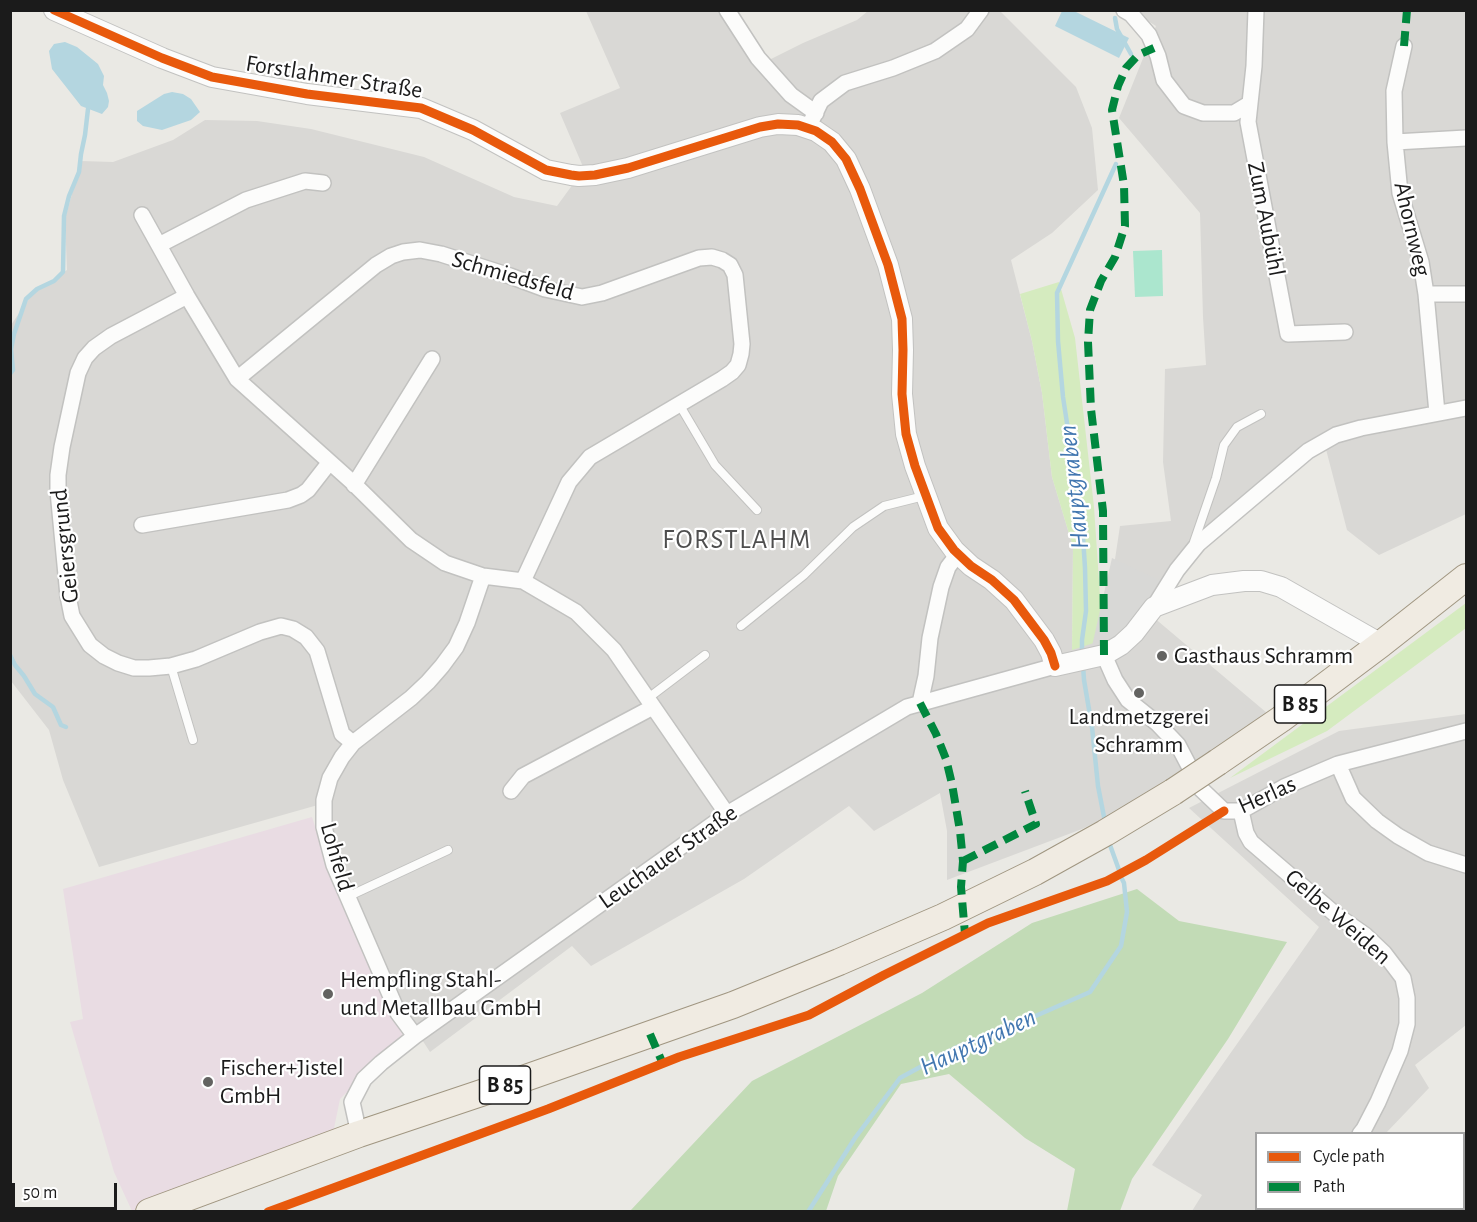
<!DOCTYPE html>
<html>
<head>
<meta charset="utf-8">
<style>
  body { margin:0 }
  #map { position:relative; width:1477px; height:1222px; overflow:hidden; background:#eae9e4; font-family:"Alegreya Sans",sans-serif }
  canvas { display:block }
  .frame { position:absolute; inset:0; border:12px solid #1b1b1b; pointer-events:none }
  .legend { position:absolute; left:1255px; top:1132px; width:210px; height:78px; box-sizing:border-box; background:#fff; border:2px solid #a4a4a4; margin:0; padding:8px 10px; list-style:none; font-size:18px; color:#1b1b1b }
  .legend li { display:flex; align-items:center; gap:12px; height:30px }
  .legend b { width:30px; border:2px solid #a4a4a4 }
  .scale { position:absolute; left:12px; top:1183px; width:105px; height:27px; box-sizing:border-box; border:3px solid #1b1b1b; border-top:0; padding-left:8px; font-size:18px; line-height:21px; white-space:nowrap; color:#1b1b1b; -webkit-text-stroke:4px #fff; paint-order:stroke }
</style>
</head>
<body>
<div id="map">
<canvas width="1477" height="1222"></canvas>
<div class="frame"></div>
<ul class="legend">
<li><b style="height:8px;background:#e8590c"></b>Cycle path</li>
<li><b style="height:8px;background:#00873e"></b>Path</li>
</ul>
<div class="scale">50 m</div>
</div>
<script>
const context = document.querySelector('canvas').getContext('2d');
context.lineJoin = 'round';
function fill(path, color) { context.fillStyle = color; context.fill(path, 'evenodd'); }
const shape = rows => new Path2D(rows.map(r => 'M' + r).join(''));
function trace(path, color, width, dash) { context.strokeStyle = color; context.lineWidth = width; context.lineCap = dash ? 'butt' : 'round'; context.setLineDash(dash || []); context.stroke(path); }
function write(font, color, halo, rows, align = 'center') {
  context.font = font + ' "Alegreya Sans",sans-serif'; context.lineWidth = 4.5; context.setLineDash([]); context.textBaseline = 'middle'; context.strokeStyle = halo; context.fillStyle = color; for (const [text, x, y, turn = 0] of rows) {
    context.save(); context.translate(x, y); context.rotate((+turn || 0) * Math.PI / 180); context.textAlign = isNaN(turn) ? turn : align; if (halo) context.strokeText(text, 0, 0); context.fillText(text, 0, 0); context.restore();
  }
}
fill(shape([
  [586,11,730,11,769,60,803,43,857,20,868,11,1000,11,1076,87,1092,128,1098,190,1052,233,1011,260,1032,341,1042,393,1052,477,1073,547,1072,649,1103,639,1120,526,1171,521,1163,462,1165,369,1206,365,1203,317,1200,213,1119,118,1156,26,1132,11,1466,11,1466,514,1379,555,1347,530,1322,434,1236,502,1171,564,1146,611,1267,713,1176,782,1145,794,1113,814,1082,829,947,880,947,831,940,793,874,831,849,806,744,879,591,966,572,946,430,1052,404,1012,343,870,336,845,332,820,332,801,99,867,63,780,49,730,11,681,11,325,33,293,67,270,65,219,81,161,113,162,173,140,205,120,257,121,311,129,424,157,514,197,557,206,584,169,560,113,620,88],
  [1466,714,1466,1025,1415,1065,1429,1088,1386,1133,1256,1134,1256,1208,1314,1209,1311,1211,1192,1211,1202,1195,1152,1165,1319,927,1189,808,1339,731]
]), '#d9d8d5');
fill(shape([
  [312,817,322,848,376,980,403,1036,340,1099,332,1138,132,1211,114,1172,70,1022,83,1019,63,889]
]), '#e9dce3');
fill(shape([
  [1059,282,1075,338,1094,507,1103,640,1072,650,1073,547,1052,477,1042,393,1032,341,1020,294],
  [1466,603,1466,628,1327,731,1230,778]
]), '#d5ebbf');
fill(shape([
  [1137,889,1179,921,1287,942,1228,1039,1132,1179,1120,1211,1067,1211,1075,1169,1025,1138,949,1074,901,1084,838,1176,826,1211,630,1211,752,1081,922,993,1032,923]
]), '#c2dbb6');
fill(shape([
  [1162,250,1163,296,1135,297,1133,251]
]), '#abe6ce');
fill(shape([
  [1112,558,1161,581,1147,602,1127,625,1107,643,1092,646]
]), '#d8d8d6');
fill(shape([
  [1062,11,1074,11,1129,38,1119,58,1055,26],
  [65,42,77,47,98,64,104,76,103,85,107,93,109,101,108,107,102,114,81,106,52,69,49,51,54,44],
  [172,92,183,94,191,99,200,112,191,120,162,130,143,126,137,121,137,111,164,94]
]), '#b4d6e0');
trace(shape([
  [1115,18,1117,29,1131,54],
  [10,374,13,370,11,349,14,334,26,299,37,289,54,281,63,272,64,216,69,196,79,172,81,154,85,135,88,109],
  [1082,653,1082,640,1086,611,1085,568,1082,521,1063,397,1058,341,1057,293,1116,164],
  [10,655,15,665,24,676,35,694,53,707,61,725,66,727],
  [1083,665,1084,680,1092,727,1098,786,1105,822],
  [1110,845,1119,870],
  [808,1212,855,1138,900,1078,957,1047,1006,1029,1090,992,1121,946,1127,912,1124,883,1121,877]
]), '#b4d6e0', 4.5);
const service = shape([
  [679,404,715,465,757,510],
  [1194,542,1216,478,1224,445,1237,427,1261,414],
  [741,626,804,575,853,527,884,506,924,496],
  [171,666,193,740],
  [647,699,705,655],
  [347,897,448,850]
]);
const minor = shape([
  [727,10,758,58,791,95,816,113],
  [1124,10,1131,14,1149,35,1158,56,1164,80,1184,106,1203,113,1234,113,1249,104],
  [1256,10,1254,66,1248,122,1288,334,1345,332],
  [1404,46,1394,91,1395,142,1400,193,1421,262,1426,294,1437,413],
  [808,128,821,101,845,83,893,68,935,51,967,29,981,10],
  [1395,142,1466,138],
  [142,215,187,296,237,379,351,481,411,540,445,563,483,576,523,581,576,612,614,650,727,814],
  [159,245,246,200,305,181,323,183],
  [1426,294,1466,294],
  [187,296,111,336,94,348,85,358,78,373,62,447,58,475,58,491,68,596,72,616,90,645,104,656,118,663,134,668,149,668,171,666,196,659,260,632,281,626,293,629,306,637,317,651,342,734,353,743],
  [237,379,376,265,391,256,403,252,420,250,441,254,510,276,545,289,582,297,602,293,699,258,712,257,722,260,730,265,735,275,742,344,741,354,738,365,732,372,722,379,590,457,569,482,523,581],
  [354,485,432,359],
  [142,525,288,500,301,495,308,490,329,463],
  [1154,607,1177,570,1198,544,1308,451,1336,435,1361,428,1466,408],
  [1104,655,1115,680,1128,700,1158,724,1178,745,1201,789,1224,811,1241,811,1284,787,1338,764,1466,731],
  [920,703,926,676,930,638,941,587,948,567,958,554],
  [1338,764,1353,798,1377,821,1398,836,1428,853,1466,865],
  [511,791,523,776,653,707],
  [1241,811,1246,833,1251,842,1335,914,1365,935,1384,953,1403,978,1407,998,1407,1024,1400,1051,1378,1102,1364,1129,1360,1134],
  [415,1036,398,1013,334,865,324,827,324,800,330,778,342,757,353,743,411,698,428,682,442,666,456,647,467,623,483,576],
  [359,1134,352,1102,364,1079,381,1063,415,1036,727,814,907,707,1055,666],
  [1293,1212,1295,1208]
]);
const tertiary = shape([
  [54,10,162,58,212,77,307,94,421,108,473,130,546,170,571,175,579,176,595,175,628,168,760,127,778,124,798,125,816,131,832,142,846,159,860,189,888,265,902,319,903,350,902,394,906,434,915,466,938,528,954,550,971,566,992,580,1014,600,1044,640,1051,653,1055,666,1104,655,1121,645,1134,633,1154,607,1212,585,1244,581,1261,581,1281,587,1381,644]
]);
const primary = shape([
  [1218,762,1281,719,1381,644,1466,577],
  [149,1212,359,1134,517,1081,733,1005,839,962,943,917,1035,872,1105,833,1173,792]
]);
trace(service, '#c2c2c0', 10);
trace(minor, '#c2c2c0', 18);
trace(tertiary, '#c2c2c0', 22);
trace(primary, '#a09681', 28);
trace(service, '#fcfcfb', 8);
trace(minor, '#fcfcfb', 15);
trace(tertiary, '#fcfcfb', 20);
trace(primary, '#f0ebe2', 26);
const primaryBridge = shape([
  [1173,792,1218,762]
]);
trace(primaryBridge, '#a09681', 28, []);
trace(primaryBridge, '#f0ebe2', 26);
trace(shape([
  [1404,46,1407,10],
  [1104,655,1103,511,1091,409,1088,342,1090,310,1101,281,1115,257,1125,226,1124,185,1112,110,1118,86,1126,68,1138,55,1154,48],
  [920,703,936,734,946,759,952,784,960,831,963,861,961,887,965,934],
  [963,861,1036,824,1025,791],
  [650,1034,663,1064]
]), '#00873e', 8, [15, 8]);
trace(shape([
  [54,10,162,58,212,77,307,94,421,108,473,130,546,170,571,175,579,176,595,175,628,168,760,127,778,124,798,125,816,131,832,142,846,159,860,189,888,265,902,319,903,350,902,394,906,434,915,466,938,528,954,550,971,566,992,580,1014,600,1044,640,1051,653,1055,666],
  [268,1212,548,1109,679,1057,809,1015,884,975,988,923,1107,881,1146,860,1224,811]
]), '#e8590c', 9);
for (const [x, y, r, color] of [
  [1162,656,6,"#636361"],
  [1139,693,6,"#636361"],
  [328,994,6,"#636361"],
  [208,1082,6,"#636361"]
]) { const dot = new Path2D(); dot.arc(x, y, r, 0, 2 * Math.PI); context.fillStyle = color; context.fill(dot); trace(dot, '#fff', 2); }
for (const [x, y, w] of [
  [1300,704,51],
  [505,1085,51]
]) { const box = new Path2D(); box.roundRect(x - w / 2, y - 19, w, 38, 4.5); context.fillStyle = '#fff'; context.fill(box); trace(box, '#1b1b1b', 1.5); }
write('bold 22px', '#1b1b1b', null, [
  ["B 85",1300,704],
  ["B 85",505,1085]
]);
write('24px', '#1b1b1b', '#fff', [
  ["Forstlahmer Straße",334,77,9],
  ["Zum Aubühl",1266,219,79],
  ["Ahornweg",1412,229,77],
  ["Schmiedsfeld",513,276,16],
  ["Geiersgrund",65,546,-96],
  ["Herlas",1267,795,-24],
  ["Lohfeld",337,857,74],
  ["Leuchauer Straße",668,857,-35],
  ["Gelbe Weiden",1338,917,41]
]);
write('24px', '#1b1b1b', '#fff', [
  ["Gasthaus Schramm",1174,656],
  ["Landmetzgerei",1139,717,"center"],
  ["Schramm",1139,745,"center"],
  ["Hempfling Stahl-",340,980],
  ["und Metallbau GmbH",340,1008],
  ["Fischer+Jistel",220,1068],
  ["GmbH",220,1096]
], 'left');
write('italic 26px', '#4277b0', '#fff', [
  ["Hauptgraben",1074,487,-96],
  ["Hauptgraben",978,1042,-25]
]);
context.letterSpacing = '1.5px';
write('27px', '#4e4e4e', '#fff', [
  ["FORSTLAHM",737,540]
]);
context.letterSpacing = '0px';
</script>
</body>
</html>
